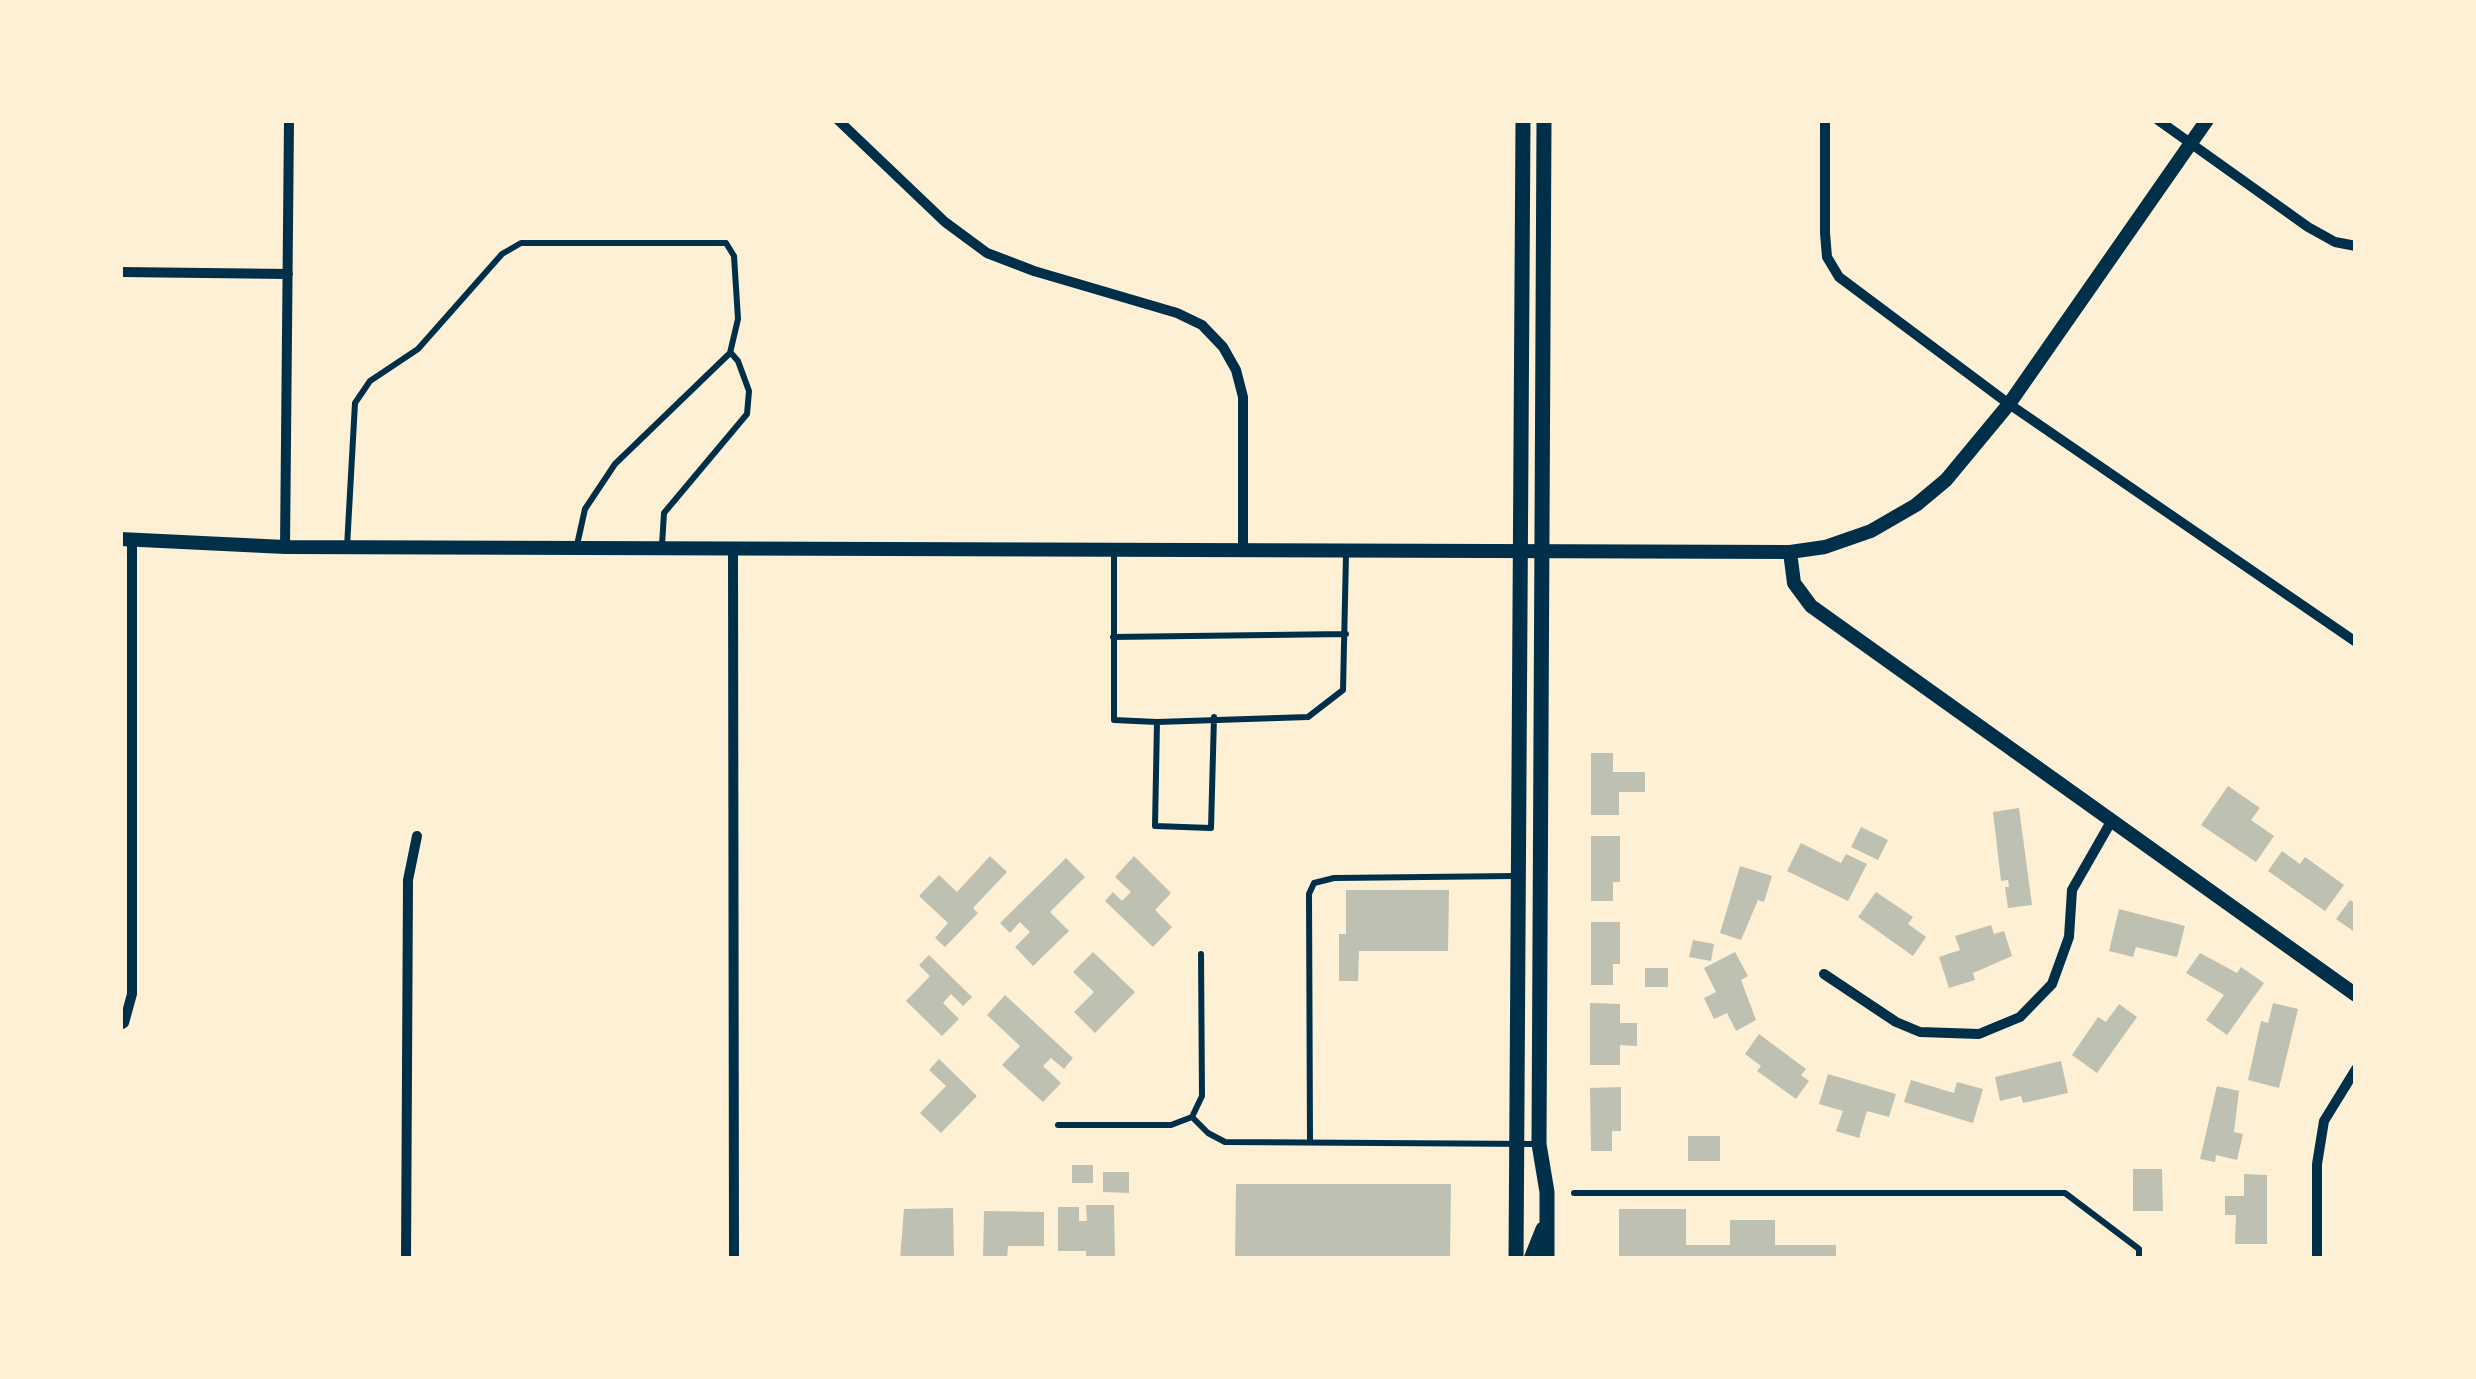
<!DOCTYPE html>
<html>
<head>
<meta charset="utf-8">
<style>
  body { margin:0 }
  #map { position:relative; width:2476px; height:1379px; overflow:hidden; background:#fdf0d5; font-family:"Public Sans",sans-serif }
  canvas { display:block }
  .frame { position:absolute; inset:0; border:123px solid #fdf0d5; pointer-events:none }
</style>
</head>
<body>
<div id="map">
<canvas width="2476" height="1379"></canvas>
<div class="frame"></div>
</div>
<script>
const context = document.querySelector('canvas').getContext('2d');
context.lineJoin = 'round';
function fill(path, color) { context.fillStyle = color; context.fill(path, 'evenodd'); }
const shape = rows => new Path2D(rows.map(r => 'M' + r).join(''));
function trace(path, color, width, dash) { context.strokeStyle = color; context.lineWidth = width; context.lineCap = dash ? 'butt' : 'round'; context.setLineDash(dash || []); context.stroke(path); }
fill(shape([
  [1591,753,1613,753,1613,772,1645,772,1645,792,1619,792,1619,815,1591,815],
  [2228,786,2260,808,2251,820,2274,836,2256,862,2201,825],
  [2019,808,2032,905,2008,908,2005,887,2009,887,2008,880,2001,881,1993,812],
  [1861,827,1888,840,1878,860,1851,847],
  [1591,836,1620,836,1620,882,1613,882,1613,901,1591,901],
  [1801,843,1841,863,1846,854,1867,864,1848,901,1787,871],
  [2282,851,2300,864,2305,857,2344,885,2325,911,2268,871],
  [990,856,1007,872,973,908,978,913,945,947,935,938,948,923,919,896,939,875,957,892],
  [1134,856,1171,893,1155,910,1172,927,1153,947,1105,901,1113,892,1122,901,1131,892,1115,877],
  [1066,858,1085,877,1050,912,1069,931,1033,966,1015,947,1030,932,1020,922,1010,933,1000,923],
  [1740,866,1772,876,1764,902,1758,900,1741,940,1720,933],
  [1346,890,1449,890,1448,951,1359,951,1358,981,1339,981,1339,934,1346,934],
  [1876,892,1913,917,1908,924,1926,937,1913,956,1858,917],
  [2350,900,2356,904,2356,933,2336,919],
  [2119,909,2185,926,2177,957,2136,947,2133,957,2109,951],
  [1591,922,1620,922,1620,964,1613,964,1613,985,1591,985],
  [1991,925,1994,934,2004,931,2012,956,1973,973,1975,980,1949,988,1939,957,1960,950,1955,936],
  [1693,940,1714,944,1711,961,1689,957],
  [1093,952,1135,992,1095,1033,1074,1012,1094,992,1073,972],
  [1735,952,1748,976,1741,980,1756,1020,1736,1031,1727,1013,1714,1019,1704,998,1716,992,1704,968],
  [2200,953,2237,973,2241,967,2264,983,2227,1035,2206,1020,2224,995,2186,973],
  [929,955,972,997,963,1006,951,994,943,1003,959,1019,942,1036,906,1001,930,976,919,965],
  [1645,968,1668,968,1668,987,1645,987],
  [1005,995,1073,1058,1064,1069,1051,1058,1043,1066,1061,1083,1043,1102,1002,1065,1020,1046,987,1015],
  [1590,1003,1620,1004,1620,1023,1637,1023,1637,1046,1620,1045,1620,1065,1590,1065],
  [2273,1003,2298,1009,2279,1088,2248,1080,2261,1021,2268,1023],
  [2119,1004,2137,1017,2097,1073,2072,1055,2098,1017,2106,1022],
  [1759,1034,1806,1069,1801,1075,1809,1081,1796,1099,1757,1071,1761,1066,1745,1054],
  [939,1059,977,1096,941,1133,920,1113,946,1086,929,1070],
  [2061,1061,2068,1093,2023,1103,2021,1096,2000,1101,1995,1077],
  [1828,1074,1896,1094,1889,1117,1867,1111,1859,1138,1836,1131,1843,1111,1819,1104],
  [1911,1080,1954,1093,1957,1082,1983,1089,1973,1123,1904,1102],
  [2217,1086,2239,1091,2234,1132,2243,1134,2237,1160,2216,1155,2215,1162,2200,1159],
  [1621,1087,1621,1131,1612,1131,1612,1151,1591,1151,1590,1088],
  [1688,1136,1720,1136,1720,1161,1688,1161],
  [1072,1165,1093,1165,1093,1183,1072,1183],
  [2133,1169,2162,1169,2163,1211,2133,1211],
  [1103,1172,1129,1172,1129,1193,1103,1192],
  [2244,1174,2267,1175,2267,1244,2235,1244,2236,1215,2225,1215,2225,1196,2244,1196],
  [1236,1184,1451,1184,1450,1259,1235,1259],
  [1086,1205,1114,1205,1115,1259,1086,1259,1086,1251,1058,1251,1058,1207,1079,1207,1079,1221,1087,1221],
  [953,1208,954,1259,900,1259,904,1209],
  [1619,1209,1686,1209,1686,1245,1730,1245,1730,1220,1775,1220,1775,1245,1836,1245,1836,1259,1619,1259],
  [984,1211,1044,1212,1044,1246,1008,1246,1007,1259,983,1259]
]), '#bec0b2');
trace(shape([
  [662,545,664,513,747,414,749,391,738,361,731,353],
  [347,547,355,403,370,381,418,349,502,254,521,243,726,243,734,256,738,319,730,353,615,464,585,509,577,545],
  [1114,551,1114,720,1157,722,1308,717,1343,690,1346,555],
  [1113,637,1346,634],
  [1157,722,1155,826,1211,828,1214,717],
  [1192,1117,1208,1133,1225,1142,1535,1144],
  [1058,1125,1171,1125,1192,1117,1202,1096,1201,954],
  [1310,1142,1309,894,1314,883,1334,878,1515,876],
  [1574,1193,2065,1193,2139,1249,2139,1259]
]), '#003049', 6);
trace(shape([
  [838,120,945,222,987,253,1034,271,1177,313,1202,325,1223,347,1236,370,1243,397,1243,552],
  [1825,120,1825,233,1827,257,1839,277,2009,404,2356,642],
  [2158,120,2308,227,2335,242,2356,246],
  [120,272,288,274],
  [285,547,289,120],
  [733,549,734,1259],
  [1824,974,1896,1022,1920,1032,1979,1034,2020,1017,2052,984,2069,937,2072,890,2112,820],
  [120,1025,124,1023,132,994,132,540],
  [406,1259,408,880,417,836],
  [2317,1259,2317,1164,2324,1121,2356,1069]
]), '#003049', 10);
trace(shape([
  [120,539,285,547,1790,552,1794,583,1811,606,2356,995],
  [1790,552,1825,547,1871,531,1916,505,1946,480,2009,404,2207,120]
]), '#003049', 14);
trace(shape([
  [1544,120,1539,1144,1547,1192,1547,1259],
  [1516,1259,1523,120],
  [1531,1259,1543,1229]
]), '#003049', 15);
</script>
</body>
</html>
